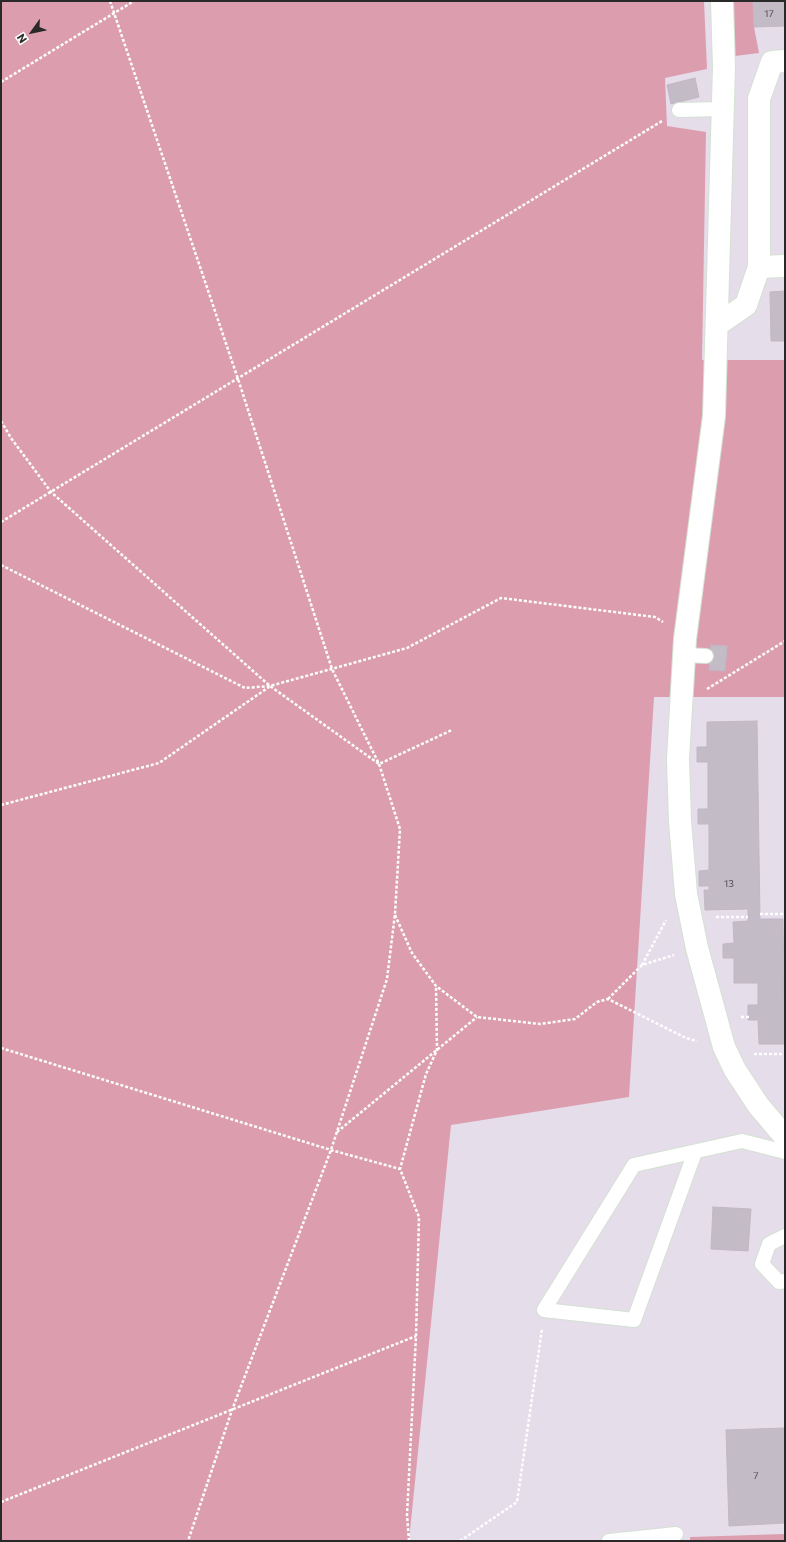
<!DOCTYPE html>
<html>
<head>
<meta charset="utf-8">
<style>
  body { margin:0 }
  #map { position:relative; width:786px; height:1542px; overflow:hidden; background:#e5ddea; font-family:Commissioner,sans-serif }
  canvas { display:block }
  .frame { position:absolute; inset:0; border:2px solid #292929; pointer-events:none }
  .north { position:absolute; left:12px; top:12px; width:40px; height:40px; -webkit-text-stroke:3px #fff; paint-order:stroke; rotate:237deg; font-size:11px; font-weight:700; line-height:16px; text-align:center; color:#292929 }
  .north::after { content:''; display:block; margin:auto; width:14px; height:18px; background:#292929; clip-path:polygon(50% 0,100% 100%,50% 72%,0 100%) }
</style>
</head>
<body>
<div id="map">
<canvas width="786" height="1542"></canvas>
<div class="frame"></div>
<div class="north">N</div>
</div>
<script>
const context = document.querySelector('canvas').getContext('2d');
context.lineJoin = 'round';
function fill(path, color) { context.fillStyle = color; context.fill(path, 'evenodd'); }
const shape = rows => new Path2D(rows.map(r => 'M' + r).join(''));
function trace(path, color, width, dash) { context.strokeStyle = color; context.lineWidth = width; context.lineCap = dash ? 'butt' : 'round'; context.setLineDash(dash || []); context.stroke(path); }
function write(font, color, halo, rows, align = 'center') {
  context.font = font + ' Commissioner,sans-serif'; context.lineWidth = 3; context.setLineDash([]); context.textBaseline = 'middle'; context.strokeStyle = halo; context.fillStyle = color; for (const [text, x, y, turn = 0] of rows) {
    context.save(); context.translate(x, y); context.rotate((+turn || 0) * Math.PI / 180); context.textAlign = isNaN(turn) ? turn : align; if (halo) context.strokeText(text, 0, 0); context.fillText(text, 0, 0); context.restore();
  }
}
fill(shape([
  [1,1,704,1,707,69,665,78,667,126,706,132,702,360,785,360,785,697,654,697,629,1097,451,1125,409,1541,1,1541],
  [733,1,753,1,754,27,759,53,735,56],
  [785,1534,785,1541,690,1541,690,1537]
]), '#dc9eaf');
const building = shape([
  [753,1,785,1,785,26,754,27,753,1],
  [695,78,699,97,671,104,667,85,695,78],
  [785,291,785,341,771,341,770,292,785,291],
  [711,645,727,646,725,671,709,670,711,645],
  [757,721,760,919,783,919,785,1044,759,1044,758,1020,748,1020,748,1005,758,1005,758,983,734,983,734,958,723,958,723,944,734,943,733,922,748,921,748,909,705,910,704,890,709,890,709,886,699,886,699,871,709,870,709,824,698,824,698,809,708,809,708,762,697,762,697,747,707,747,707,722,757,721],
  [713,1207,751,1209,748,1251,711,1249,713,1207],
  [785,1428,785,1523,729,1526,726,1430,785,1428]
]);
fill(building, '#c3bbc6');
trace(building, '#c1b7c5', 1);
const service = shape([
  [679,110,723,109],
  [684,655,706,656],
  [695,1152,634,1320,544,1310,634,1165,742,1141,785,1152],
  [785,1236,769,1244,762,1264,779,1282,785,1281],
  [609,1541,676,1534]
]);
const minor = shape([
  [722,1,724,67,714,416,685,639,678,759,680,821,686,894,697,948,724,1047,735,1070,758,1105,785,1137],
  [785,61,772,62,759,99,759,267,785,266],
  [717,325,746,305,759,267]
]);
trace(service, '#d4e1d2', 16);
trace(minor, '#d4e1d2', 24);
trace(shape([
  [110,1,238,379,332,669,379,764,400,829,395,914,387,979,331,1150,232,1410,188,1541],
  [1,82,134,1],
  [1,421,11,438,51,492,270,686,379,764,452,730],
  [1,522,662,121],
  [1,565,245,688,270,686,407,648,501,598,655,617,663,622],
  [707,689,785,641],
  [1,805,159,763,269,687],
  [760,914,785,914],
  [395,915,412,953,436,986,477,1017,540,1024,575,1019,597,1002,608,999,686,1038,697,1041],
  [716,917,748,917],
  [642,965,666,920],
  [608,999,642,965,674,955],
  [741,1017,749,1017],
  [1,1048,331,1150,400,1169],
  [754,1054,785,1054],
  [337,1132,477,1017],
  [1,1502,416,1336],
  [409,1541,407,1515,416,1336,419,1217,400,1169,426,1074,437,1050,436,986],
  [460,1541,517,1502,542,1329]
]), '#fff', 2.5, [3, 2]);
trace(service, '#fff', 14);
trace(minor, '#fff', 22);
write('10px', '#504e50', null, [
  ["17",769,14],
  ["13",729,884],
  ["7",756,1476]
]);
</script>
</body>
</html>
